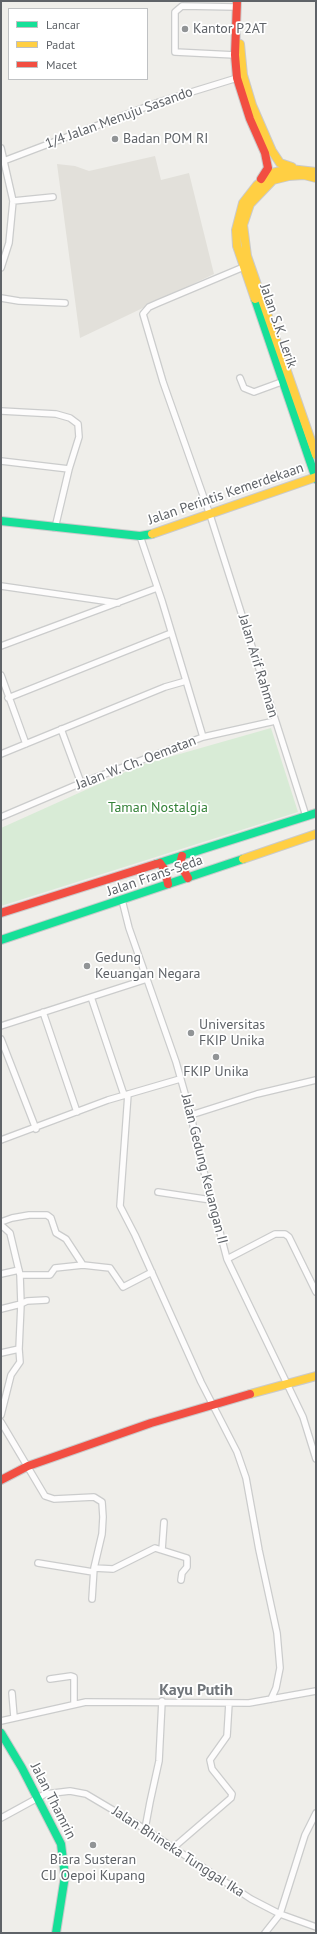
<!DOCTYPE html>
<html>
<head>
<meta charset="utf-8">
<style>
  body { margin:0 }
  #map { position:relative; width:317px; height:1934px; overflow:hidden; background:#efeeea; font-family:"PT Sans",sans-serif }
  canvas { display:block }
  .frame { position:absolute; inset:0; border:2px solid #5f6368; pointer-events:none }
  .legend { position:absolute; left:8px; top:8px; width:140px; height:72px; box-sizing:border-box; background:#fff; border:1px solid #bfc1c3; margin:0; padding:5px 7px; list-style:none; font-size:12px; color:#5f6368 }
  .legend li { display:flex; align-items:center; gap:8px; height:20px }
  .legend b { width:20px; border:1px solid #bfc1c3 }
</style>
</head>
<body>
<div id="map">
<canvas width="317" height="1934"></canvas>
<div class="frame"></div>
<ul class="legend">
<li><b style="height:5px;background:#16e098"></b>Lancar</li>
<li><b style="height:5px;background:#ffcf43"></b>Padat</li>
<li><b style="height:5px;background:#f24e42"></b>Macet</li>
</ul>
</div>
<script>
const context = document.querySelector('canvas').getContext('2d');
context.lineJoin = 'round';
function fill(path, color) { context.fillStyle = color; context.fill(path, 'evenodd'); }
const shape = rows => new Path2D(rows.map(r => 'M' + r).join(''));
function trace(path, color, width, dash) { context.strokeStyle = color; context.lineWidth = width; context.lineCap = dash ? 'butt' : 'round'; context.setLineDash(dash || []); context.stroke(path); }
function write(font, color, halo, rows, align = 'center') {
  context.font = font + ' "PT Sans",sans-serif'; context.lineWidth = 3.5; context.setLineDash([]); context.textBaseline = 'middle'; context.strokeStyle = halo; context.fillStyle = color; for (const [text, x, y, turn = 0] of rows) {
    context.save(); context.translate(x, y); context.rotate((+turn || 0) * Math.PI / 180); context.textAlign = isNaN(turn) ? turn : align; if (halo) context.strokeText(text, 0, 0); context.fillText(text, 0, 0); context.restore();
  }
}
fill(shape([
  [155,156,161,180,189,173,214,274,80,338,57,164,75,166,89,171]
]), '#e2e0da');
fill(shape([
  [271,728,298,812,1,906,1,828,141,765]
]), '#d8ebd6');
const street = shape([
  [235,55,175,52,175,12,182,6,236,7],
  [1,148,13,201,9,243,1,268],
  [1,162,159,102,237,78],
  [13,201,53,197],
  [246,266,158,303,149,307,143,314,163,382,210,515,306,816],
  [1,298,19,301,65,303],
  [240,378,244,388,254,392,284,381],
  [1,411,56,414,70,418,78,424,79,437,69,469,55,528],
  [1,461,69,469],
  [140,536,162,601,203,737],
  [1,586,118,603],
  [1,646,157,588],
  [1,675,26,744],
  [8,698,171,633],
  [61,729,81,783],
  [1,754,165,687,186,681],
  [1,817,81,783,203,737,275,721],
  [122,900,129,928,176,1062,191,1115,197,1145,227,1259,303,1417,316,1459],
  [91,997,124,1095],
  [43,1012,77,1112],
  [1,1026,147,979],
  [1,1039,36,1129],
  [128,1094,120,1206,135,1235,201,1382,237,1452,246,1478,259,1550,277,1633,280,1668,276,1688,271,1699],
  [191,1115,257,1094,316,1080],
  [1,1140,108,1100,180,1079],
  [158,1192,211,1200],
  [1,1222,12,1218,29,1215,47,1215,51,1218,56,1233,66,1239,83,1265],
  [1,1225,10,1233,20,1275,21,1304,19,1349,20,1362,11,1375,1,1415],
  [227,1259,275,1234,285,1234,289,1237,316,1292],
  [1,1274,19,1270],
  [20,1275,50,1275,55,1268,83,1265,110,1268,123,1287,152,1272],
  [1,1309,21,1304,27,1301,46,1300],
  [1,1353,19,1349],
  [1,1422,45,1496,54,1499,94,1497,102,1502,103,1517,102,1534,94,1568,92,1599],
  [162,1550,164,1522],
  [38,1563,93,1572],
  [94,1568,113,1569,155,1548,187,1558,187,1567,182,1573,181,1580],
  [50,1679,71,1676,74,1677,74,1704],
  [12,1693,14,1717],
  [1,1721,86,1702,249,1703,316,1691],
  [1,1818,45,1794,70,1791,86,1794,145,1829,251,1899,280,1914,316,1927],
  [145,1829,150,1802,159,1761,162,1701],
  [173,1848,231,1798,232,1794,212,1769,210,1760,227,1736,229,1703],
  [265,1933,280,1914,305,1835,316,1813]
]);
const fast = shape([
  [255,299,316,479],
  [1,521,140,536,152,534],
  [156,864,316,813],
  [1,940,243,859],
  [1,1733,22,1768,61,1844,65,1876,56,1933]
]);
const slow = shape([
  [240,44,243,75,252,105,272,151,280,163,292,167],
  [316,178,304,175,289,176,273,180,250,204,243,225,247,256,316,455],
  [255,299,237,246,236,230,243,203,257,185,272,173,290,169,316,172],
  [152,534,316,477],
  [243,859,316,834],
  [250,1394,316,1376]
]);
const jam = shape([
  [237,1,235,55,237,78,250,119,265,153,268,168,261,179],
  [182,856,180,864,188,878],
  [160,863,165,870,168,884],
  [1,913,156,864],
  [1,1480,28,1466,151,1423,250,1394]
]);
trace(street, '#cbcccc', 8);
trace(fast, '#cacacb', 10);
trace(slow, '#cacacb', 10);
trace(jam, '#cacacb', 10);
trace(street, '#fdfcfc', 5.5);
trace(fast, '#16e098', 8);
trace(slow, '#ffcf43', 8);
trace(jam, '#f24e42', 8);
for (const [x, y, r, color] of [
  [185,29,4,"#919496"],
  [115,139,4,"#919496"],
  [87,966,4,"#919496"],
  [191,1033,4,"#919496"],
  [216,1057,4,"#919496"],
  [93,1845,4,"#919496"]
]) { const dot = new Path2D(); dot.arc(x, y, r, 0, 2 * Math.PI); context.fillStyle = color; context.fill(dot); trace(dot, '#fff', 1.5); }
write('14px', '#5f6368', '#fff', [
  ["Kantor P2AT",193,29],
  ["Badan POM RI",123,139],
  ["Gedung",95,958],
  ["Keuangan Negara",95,974],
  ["Universitas",199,1025],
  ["FKIP Unika",199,1041],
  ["FKIP Unika",216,1072,"center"],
  ["Biara Susteran",93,1860,"center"],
  ["CIJ Oepoi Kupang",93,1876,"center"]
], 'left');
write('14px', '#5f6368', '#fff', [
  ["1/4 Jalan Menuju Sasando",119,118,-20],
  ["Jalan S.K. Lerik",278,326,71],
  ["Jalan Perintis Kemerdekaan",226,494,-19],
  ["Jalan Arif Rahman",258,666,73],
  ["Jalan W. Ch. Oematan",136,763,-21],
  ["Jalan Frans-Seda",155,876,-19],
  ["Jalan Gedung Keuangan II",204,1169,76],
  ["Jalan Thamrin",53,1801,63],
  ["Jalan Bhineka Tunggal Ika",178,1852,33]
]);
write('14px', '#348238', '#fff', [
  ["Taman Nostalgia",158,808]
]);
write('bold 16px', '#70757a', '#fff', [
  ["Kayu Putih",196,1690]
]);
</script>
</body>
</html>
